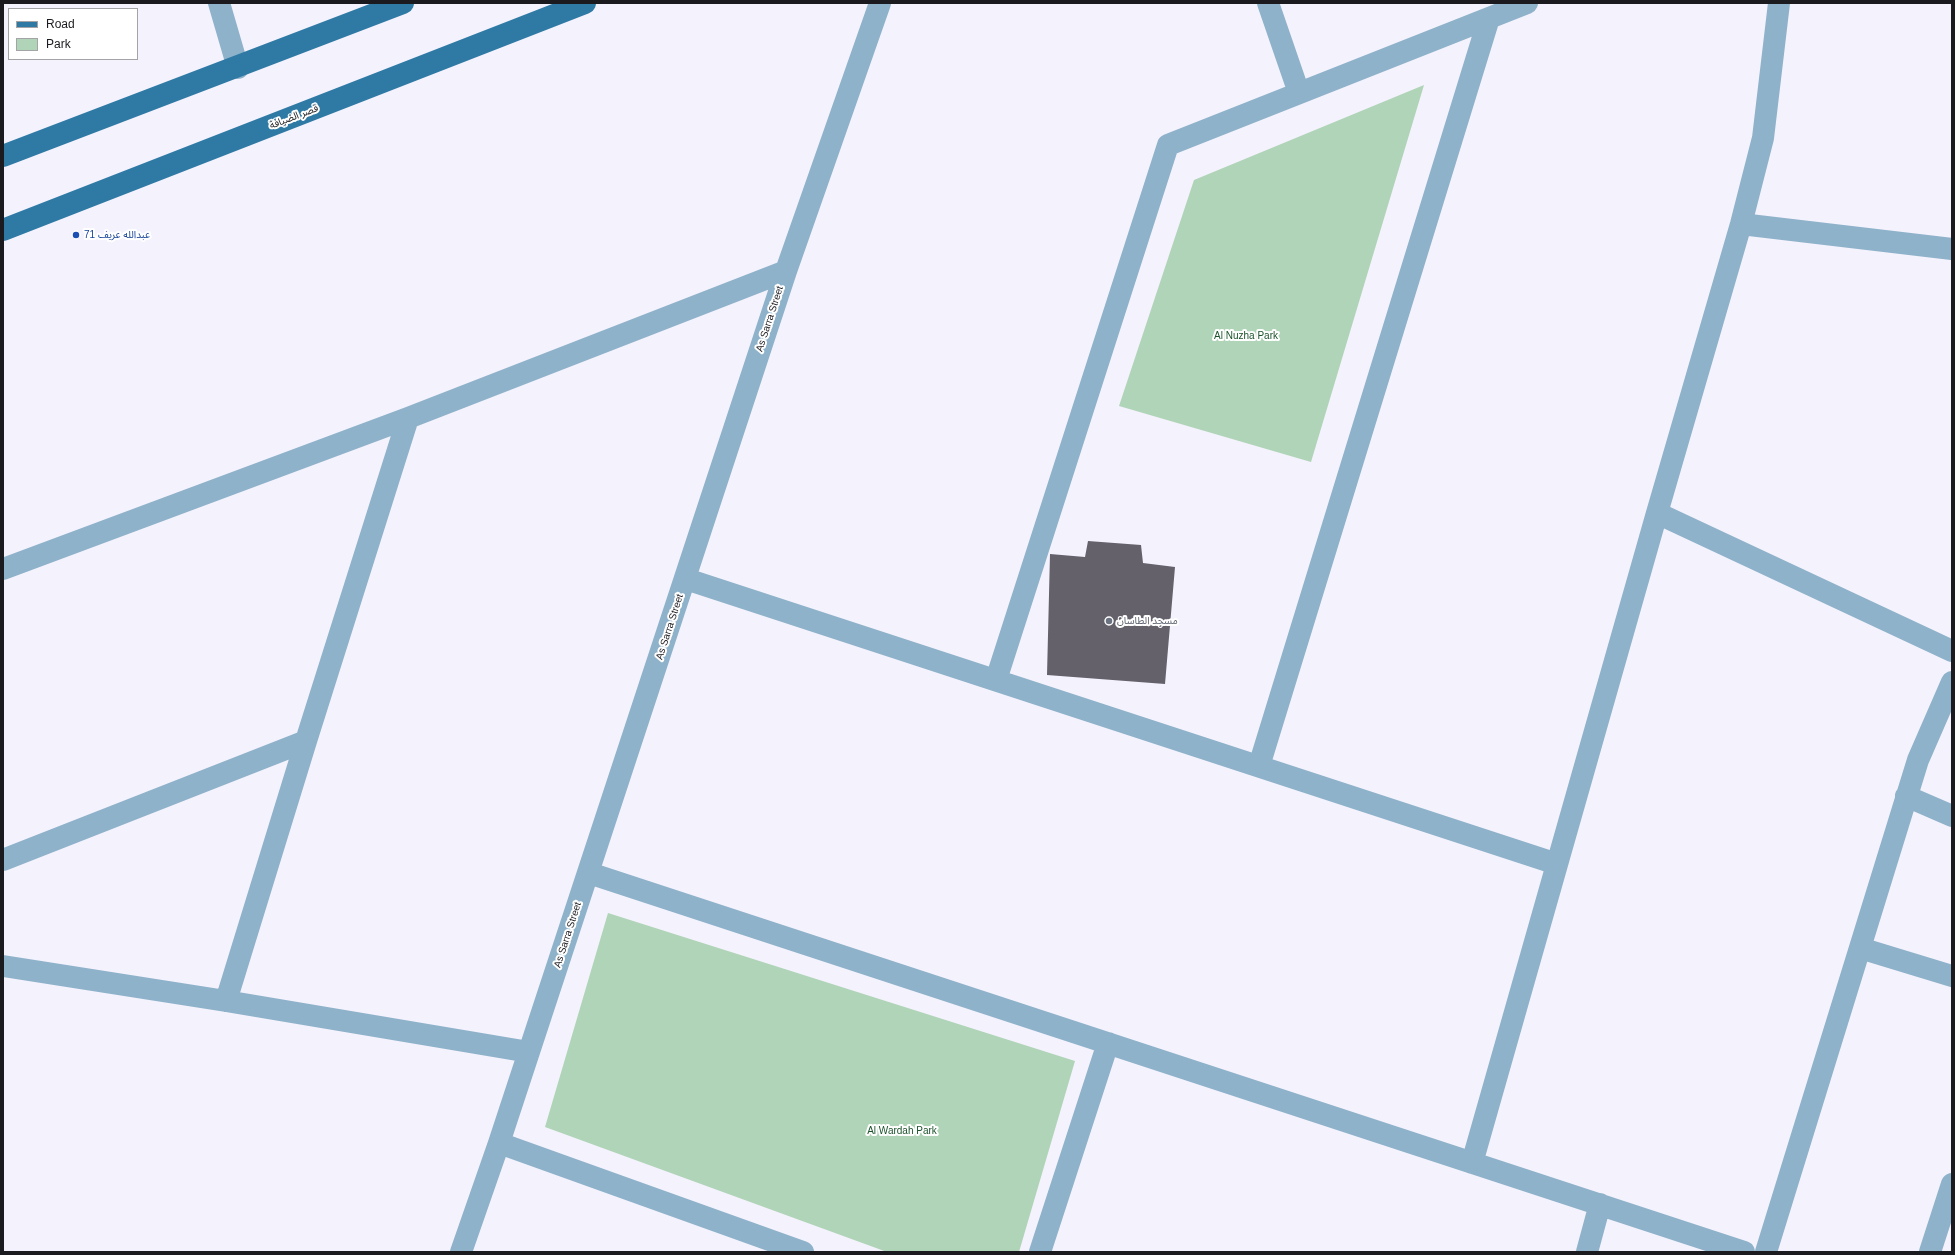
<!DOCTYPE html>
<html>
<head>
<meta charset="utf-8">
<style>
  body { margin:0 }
  #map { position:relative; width:1955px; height:1255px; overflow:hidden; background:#f4f2fd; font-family:Helvetica,sans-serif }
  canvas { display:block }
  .frame { position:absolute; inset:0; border:4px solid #1b1a1e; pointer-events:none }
  .legend { position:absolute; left:8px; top:8px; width:130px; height:52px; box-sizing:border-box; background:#fff; border:1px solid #a4a3a5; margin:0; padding:5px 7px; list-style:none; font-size:12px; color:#1b1a1e }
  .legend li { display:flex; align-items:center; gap:8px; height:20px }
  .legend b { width:20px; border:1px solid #a4a3a5 }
</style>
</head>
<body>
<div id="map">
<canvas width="1955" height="1255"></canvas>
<div class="frame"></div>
<ul class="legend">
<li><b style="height:5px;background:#2f7aa5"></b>Road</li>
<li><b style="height:11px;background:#b0d4b7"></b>Park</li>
</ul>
</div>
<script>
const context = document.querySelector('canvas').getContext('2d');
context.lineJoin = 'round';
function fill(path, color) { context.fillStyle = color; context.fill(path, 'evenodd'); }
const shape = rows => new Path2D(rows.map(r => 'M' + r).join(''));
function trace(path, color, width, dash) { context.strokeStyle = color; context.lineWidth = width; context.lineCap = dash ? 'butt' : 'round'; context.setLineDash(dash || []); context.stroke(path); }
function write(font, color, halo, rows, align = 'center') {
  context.font = font + ' Helvetica,"Noto Sans Arabic",sans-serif'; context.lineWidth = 4; context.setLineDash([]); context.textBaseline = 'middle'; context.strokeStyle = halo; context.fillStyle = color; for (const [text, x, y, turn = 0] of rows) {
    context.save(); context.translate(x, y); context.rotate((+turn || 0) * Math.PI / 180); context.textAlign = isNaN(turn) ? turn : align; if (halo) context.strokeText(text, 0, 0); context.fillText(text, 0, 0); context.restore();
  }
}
fill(shape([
  [1424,85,1311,462,1119,406,1194,180],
  [608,913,1075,1061,1019,1252,887,1252,545,1127]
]), '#b0d4b7');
fill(shape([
  [1088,541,1141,545,1143,563,1175,567,1165,684,1047,675,1050,554,1085,557]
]), '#64616b');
trace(shape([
  [219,3,238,68],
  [1268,3,1299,93],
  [1741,224,1952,249],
  [1657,513,1952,651],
  [3,569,408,418,786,271],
  [686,579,1557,864],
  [996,680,1168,145,1527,3],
  [1259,766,1489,18],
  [1906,796,1952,816],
  [3,860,306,741],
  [589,873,1744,1252],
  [1860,948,1952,976],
  [3,966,226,1001,529,1052],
  [226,1001,306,741,408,418],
  [499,1143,803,1252],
  [1472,1163,1657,513,1741,224,1763,138,1779,3],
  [461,1252,499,1143,786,271,880,3],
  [1040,1252,1108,1043],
  [1587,1252,1600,1204],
  [1766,1252,1918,760,1952,682],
  [1930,1252,1952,1184]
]), '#8eb2ca', 22);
trace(shape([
  [3,156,403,3],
  [3,230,585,3]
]), '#2f7aa5', 22);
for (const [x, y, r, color] of [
  [76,235,4,"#1a4fb4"],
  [1109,621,4,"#6b7280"]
]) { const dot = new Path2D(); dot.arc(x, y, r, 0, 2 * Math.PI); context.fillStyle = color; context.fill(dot); trace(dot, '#fff', 1.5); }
write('10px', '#1b1a1e', '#fff', [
  ["قصر الضيافة",294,117,-21],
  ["As Sarra Street",770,319,-72],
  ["As Sarra Street",670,627,-72],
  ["As Sarra Street",568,935,-72]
]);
write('10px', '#164399', '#fff', [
  ["عبدالله عريف 71",84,235]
], 'left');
write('10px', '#1b522b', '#fff', [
  ["Al Nuzha Park",1246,336],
  ["Al Wardah Park",902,1131]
]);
write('10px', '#5b616d', '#fff', [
  ["مسجد الطاسان",1117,621]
], 'left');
</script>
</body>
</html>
